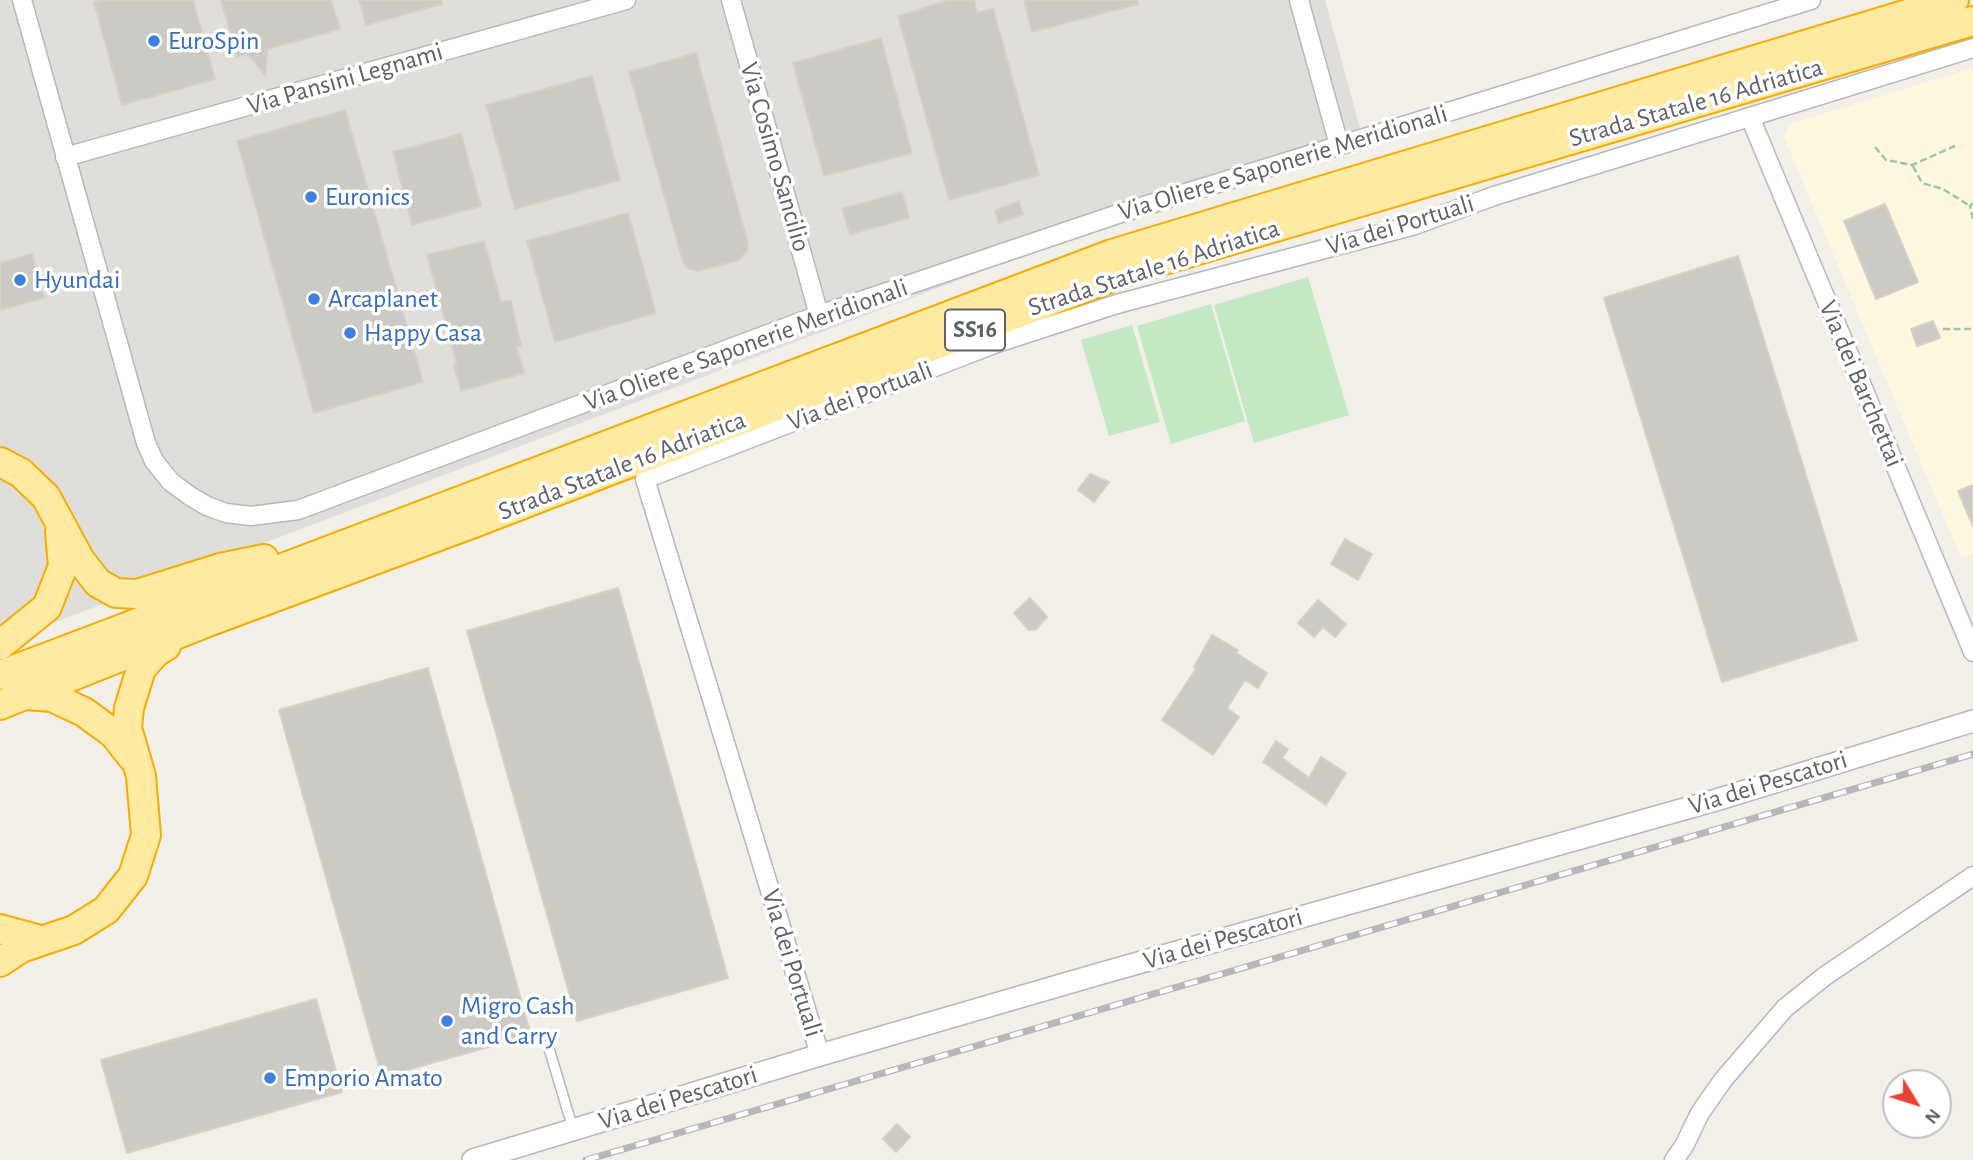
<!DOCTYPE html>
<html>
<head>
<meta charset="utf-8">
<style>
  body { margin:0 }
  #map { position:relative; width:1973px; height:1160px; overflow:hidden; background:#f1efe8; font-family:"Alegreya Sans",sans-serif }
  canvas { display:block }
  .north { position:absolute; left:1882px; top:1069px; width:70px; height:70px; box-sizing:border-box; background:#fff; border:2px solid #bfc1c3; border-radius:50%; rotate:128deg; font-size:19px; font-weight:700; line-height:28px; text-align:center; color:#5f6368 }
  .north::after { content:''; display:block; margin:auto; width:24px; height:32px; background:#ea4335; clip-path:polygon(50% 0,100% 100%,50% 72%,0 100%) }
</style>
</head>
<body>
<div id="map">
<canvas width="1973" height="1160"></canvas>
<div class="north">N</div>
</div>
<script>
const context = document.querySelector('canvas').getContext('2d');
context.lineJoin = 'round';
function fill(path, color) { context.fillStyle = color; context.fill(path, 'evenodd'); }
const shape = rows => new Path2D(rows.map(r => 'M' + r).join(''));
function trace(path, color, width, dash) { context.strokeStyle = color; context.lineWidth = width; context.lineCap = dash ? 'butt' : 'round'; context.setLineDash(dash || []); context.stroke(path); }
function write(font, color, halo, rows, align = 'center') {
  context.font = font + ' "Alegreya Sans",sans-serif'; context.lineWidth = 7; context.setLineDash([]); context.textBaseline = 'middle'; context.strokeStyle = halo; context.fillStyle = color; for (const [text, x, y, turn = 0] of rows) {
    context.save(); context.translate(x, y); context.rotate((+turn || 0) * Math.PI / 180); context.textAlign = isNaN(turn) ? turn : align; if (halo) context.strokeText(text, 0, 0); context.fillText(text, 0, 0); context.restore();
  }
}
fill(shape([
  [1973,68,1973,554,1961,558,1784,137,1790,124]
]), '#fef7e0');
fill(shape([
  [0,0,1325,0,1360,128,0,643]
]), '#e0deda');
fill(shape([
  [1308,277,1349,415,1254,443,1214,305],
  [1211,304,1245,421,1171,444,1137,326],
  [1132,325,1160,422,1109,436,1081,340]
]), '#c5e8c5');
const building = shape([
  [102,0,193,0,215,79,122,105,94,2,102,0],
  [221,0,331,0,340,29,268,49,265,75,247,54,237,57,221,0],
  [359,0,441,0,442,4,366,25,359,0],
  [949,0,974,0,977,13,993,8,1039,175,949,200,898,16,949,0],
  [1024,0,1137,0,1138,4,1032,32,1024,0],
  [881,38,912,153,824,176,793,63,881,38],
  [696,53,748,244,747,251,739,260,699,271,689,269,683,262,629,72,696,53],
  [592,76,620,180,515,209,486,105,592,76],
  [345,110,423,382,314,413,237,141,345,110],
  [461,134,481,206,412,225,393,152,461,134],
  [902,192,909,218,850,234,842,209,902,192],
  [1019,201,1023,214,999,223,995,211,1019,201],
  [1885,204,1918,282,1876,299,1844,221,1885,204],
  [628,213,656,313,555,342,527,241,628,213],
  [484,241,501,302,511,301,521,346,517,348,524,373,461,391,454,365,457,364,427,255,484,241],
  [32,254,44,298,0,310,0,263,32,254],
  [1738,256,1857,640,1722,682,1604,298,1738,256],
  [1933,321,1940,338,1917,346,1911,329,1933,321],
  [1090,474,1109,482,1094,502,1078,490,1090,474],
  [1973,485,1973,526,1958,491,1973,485],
  [1345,539,1372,554,1358,580,1331,564,1345,539],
  [618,588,728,978,577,1021,467,631,618,588],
  [1030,598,1047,617,1036,629,1029,630,1014,613,1030,598],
  [1318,600,1346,624,1335,637,1323,627,1314,637,1298,623,1318,600],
  [1212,635,1238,650,1236,653,1267,673,1258,688,1245,680,1227,708,1239,717,1213,755,1162,720,1196,669,1194,667,1212,635],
  [428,668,531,1035,382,1077,279,710,428,668],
  [1276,741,1288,749,1282,758,1309,778,1321,757,1346,773,1326,805,1263,762,1276,741],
  [316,999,342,1092,127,1153,101,1060,316,999],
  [897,1124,910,1137,896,1152,883,1139,897,1124]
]);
fill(building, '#cccac5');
trace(building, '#d6d1c6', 2);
const service = shape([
  [548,1045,573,1129]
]);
const minor = shape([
  [22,0,146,443,154,461,171,482,190,496,207,506,226,513,251,516,298,510,819,315,1121,213,1811,0],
  [731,0,819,315],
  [1299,0,1339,145],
  [1750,117,1973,652],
  [65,157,626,0],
  [820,1055,645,479,994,344,1117,304,1415,225,1494,196,1973,48],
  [1674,1160,1684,1146,1700,1113,1723,1080,1785,1008,1825,976,1973,876]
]);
const tertiary = shape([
  [473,1160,820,1055,1099,974,1716,800,1973,721]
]);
const trunk = shape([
  [0,462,21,473,46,497,80,560,98,583,116,593,137,594,220,568,264,559],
  [0,645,47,607,63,566,60,532],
  [0,675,1112,254,1954,0],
  [27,695,52,697,84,712,114,734,132,757],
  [0,705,208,622,474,523,1130,270,1973,21],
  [0,929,40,940],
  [0,962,21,948,74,930,106,910,133,876,146,835,141,776,127,728,129,708,141,669,156,652,166,646]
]);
trace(service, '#b5b8bc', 12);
trace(minor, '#b5b8bc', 21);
trace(tertiary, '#b5b8bc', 24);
trace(trunk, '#f9ab00', 32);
trace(shape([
  [1875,147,1886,160,1912,165,1955,146],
  [1913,166,1922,183,1943,189,1970,206],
  [1973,203,1970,206,1973,219],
  [1943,329,1973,329]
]), '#9cc7a9', 2.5, [7, 3.5]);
trace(service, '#fff', 9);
trace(minor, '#fff', 18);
trace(tertiary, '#fff', 21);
trace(trunk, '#feeaa1', 28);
const rail = shape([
  [586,1160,1973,754]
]);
trace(rail, '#b6b7b8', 7);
trace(rail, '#fff', 4.5, [13]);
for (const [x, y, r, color] of [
  [154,41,7,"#3f7fe0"],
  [311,197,7,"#3f7fe0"],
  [20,280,7,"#3f7fe0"],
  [314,299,7,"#3f7fe0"],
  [350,333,7,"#3f7fe0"],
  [447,1021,7,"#3f7fe0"],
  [270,1078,7,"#3f7fe0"]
]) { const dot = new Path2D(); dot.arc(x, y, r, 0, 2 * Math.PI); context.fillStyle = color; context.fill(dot); trace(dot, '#fff', 2.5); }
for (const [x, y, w] of [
  [975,330,60]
]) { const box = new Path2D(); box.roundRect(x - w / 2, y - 20.5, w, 41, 5); context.fillStyle = '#fff'; context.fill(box); trace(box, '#5f6368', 2); }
write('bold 24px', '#5f6368', null, [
  ["SS16",975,330]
]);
write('26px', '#366cbe', '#fff', [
  ["EuroSpin",168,41],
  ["Euronics",325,197],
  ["Hyundai",34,280],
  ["Arcaplanet",328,299],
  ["Happy Casa",364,333],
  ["Migro Cash",461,1006],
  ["and Carry",461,1036],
  ["Emporio Amato",284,1078]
], 'left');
write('26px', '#5f6368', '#fff', [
  ["Via Pansini Legnami",345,79,-16],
  ["Strada Statale 16 Adriatica",1696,103,-16],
  ["Via Cosimo Sancilio",775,157,74],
  ["Via Oliere e Saponerie Meridionali",1283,163,-17],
  ["Via dei Portuali",1400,225,-17],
  ["Strada Statale 16 Adriatica",1154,268,-18],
  ["Via Oliere e Saponerie Meridionali",746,345,-20],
  ["Via dei Barchettai",1861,384,67],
  ["Via dei Portuali",860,396,-21],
  ["Strada Statale 16 Adriatica",622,466,-21],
  ["Via dei Pescatori",1768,783,-17],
  ["Via dei Pescatori",1223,939,-16],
  ["Via dei Portuali",792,963,73],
  ["Via dei Pescatori",678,1098,-17]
]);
</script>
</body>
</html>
